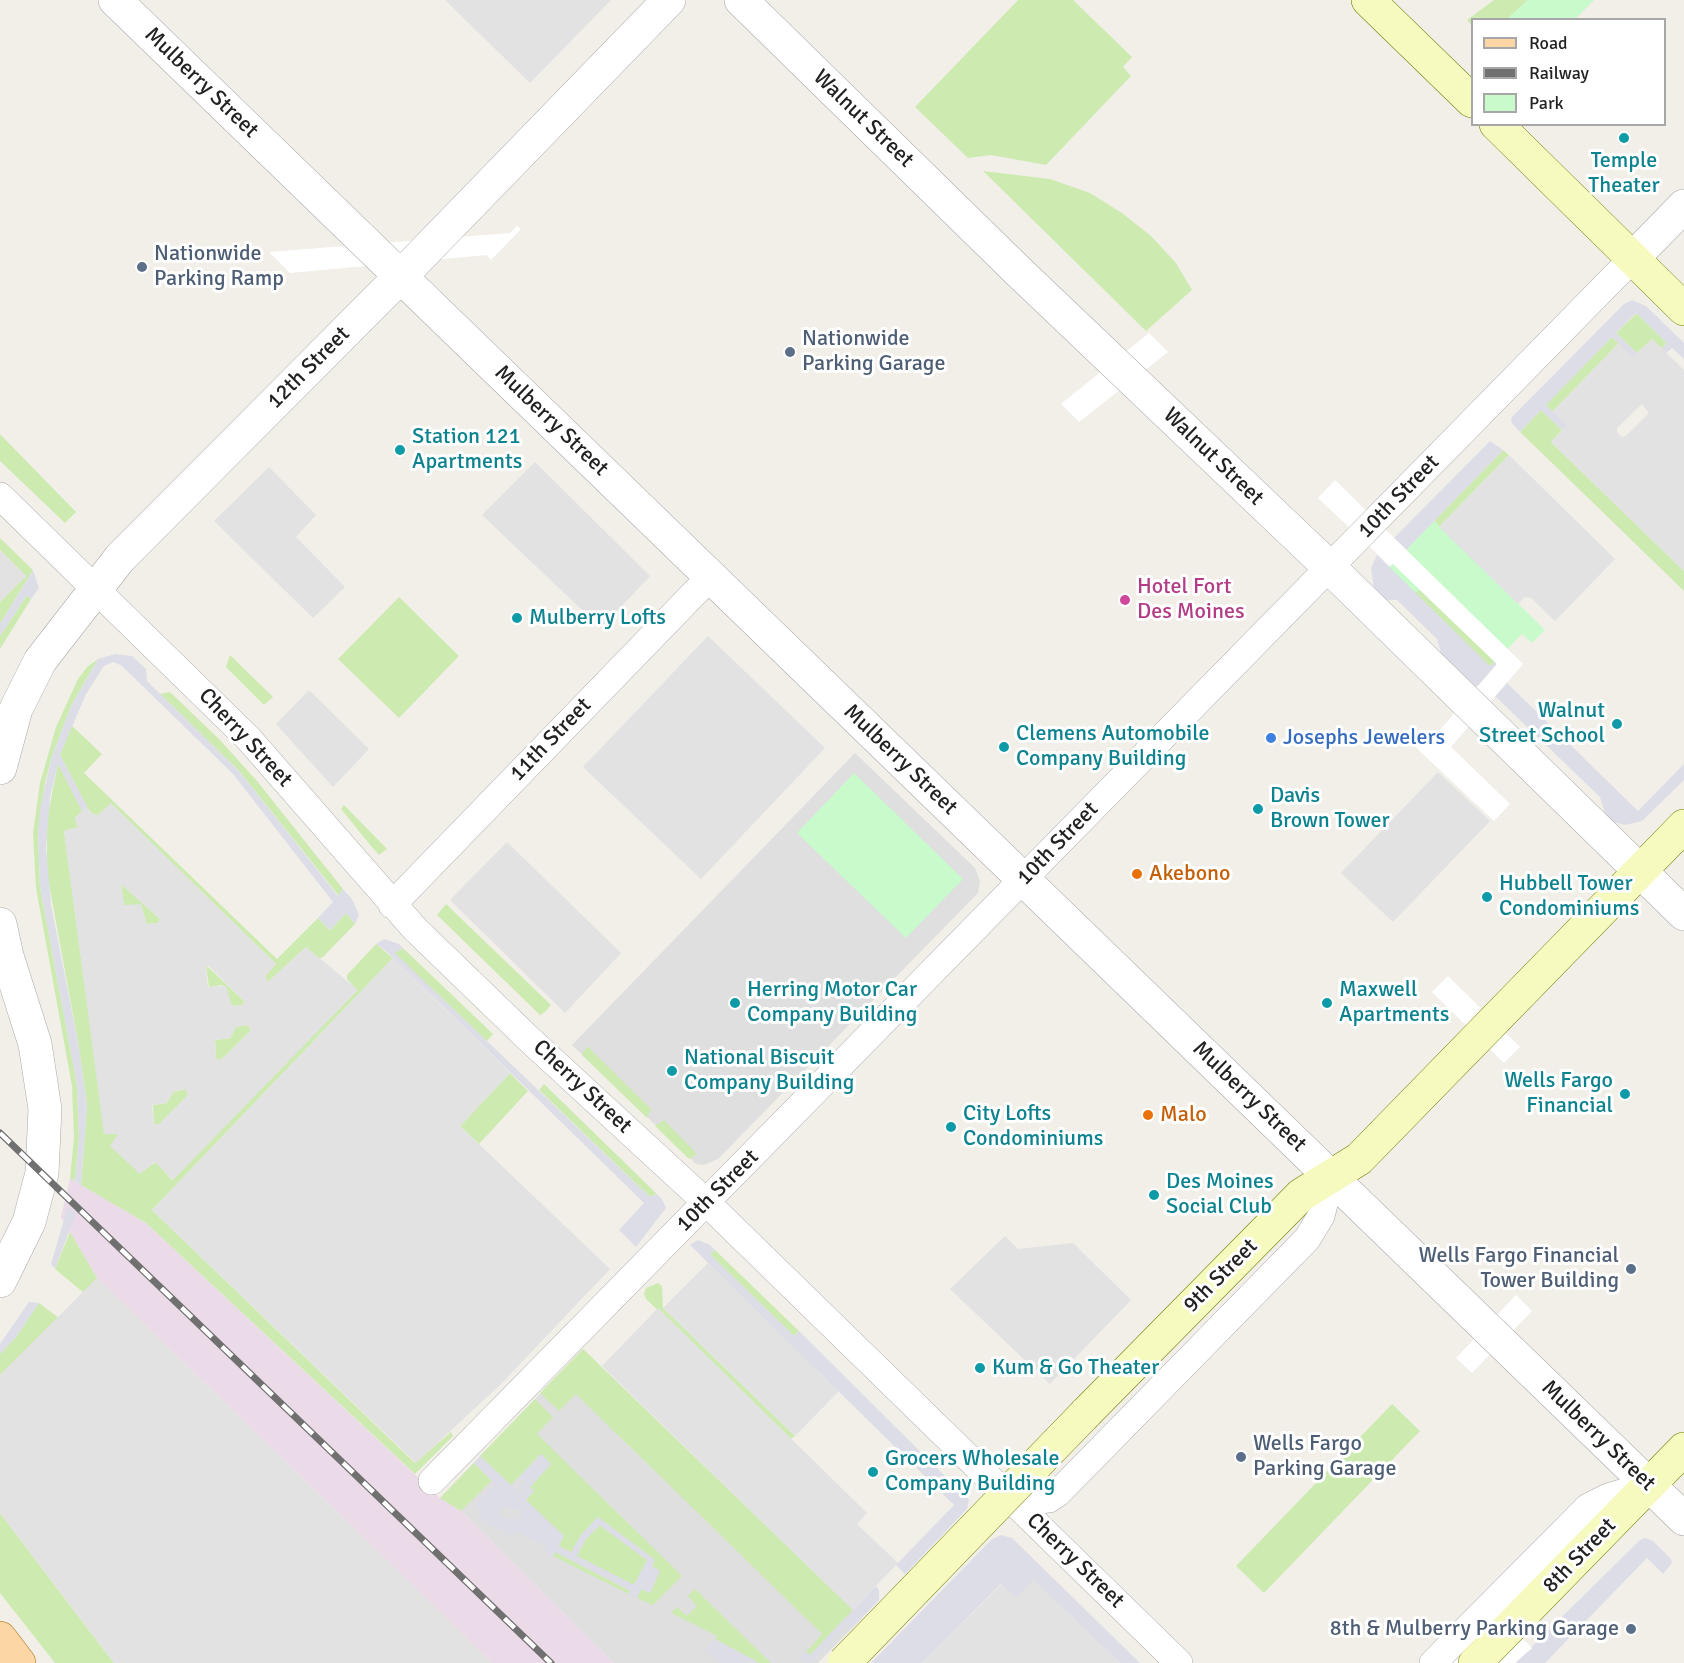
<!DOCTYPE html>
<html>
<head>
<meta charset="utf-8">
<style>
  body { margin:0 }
  #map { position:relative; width:1684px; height:1663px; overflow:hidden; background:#f2efe9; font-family:Signika,sans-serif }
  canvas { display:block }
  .legend { position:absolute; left:1471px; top:18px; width:195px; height:108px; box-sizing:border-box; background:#fff; border:2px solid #a7a7a7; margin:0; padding:8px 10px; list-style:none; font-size:18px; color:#222 }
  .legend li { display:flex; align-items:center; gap:12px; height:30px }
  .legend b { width:30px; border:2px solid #a7a7a7 }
</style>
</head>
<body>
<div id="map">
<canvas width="1684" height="1663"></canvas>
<ul class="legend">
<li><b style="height:8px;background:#fcd6a4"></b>Road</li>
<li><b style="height:8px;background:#707070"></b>Railway</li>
<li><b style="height:16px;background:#c8facc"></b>Park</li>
</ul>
</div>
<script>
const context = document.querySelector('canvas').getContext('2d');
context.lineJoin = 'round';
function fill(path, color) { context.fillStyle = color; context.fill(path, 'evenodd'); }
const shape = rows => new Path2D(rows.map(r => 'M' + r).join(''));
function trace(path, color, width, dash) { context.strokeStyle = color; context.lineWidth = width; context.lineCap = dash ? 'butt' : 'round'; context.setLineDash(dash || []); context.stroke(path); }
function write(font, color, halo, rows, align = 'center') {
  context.font = font + ' Signika,sans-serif'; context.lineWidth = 6; context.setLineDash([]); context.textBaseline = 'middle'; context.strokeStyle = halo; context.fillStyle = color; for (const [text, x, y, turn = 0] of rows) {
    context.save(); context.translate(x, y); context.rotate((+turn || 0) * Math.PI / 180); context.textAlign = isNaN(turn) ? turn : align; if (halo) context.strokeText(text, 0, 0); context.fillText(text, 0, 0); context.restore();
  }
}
fill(shape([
  [855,753,975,868,980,881,978,893,718,1159,704,1165,696,1164,572,1045],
  [583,1349,862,1618,818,1663,614,1663,461,1511,440,1498]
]), '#e0dfdf');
fill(shape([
  [70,1178,146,1223,440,1498,461,1511,614,1663,492,1663,97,1278,61,1217]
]), '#ebdbe8');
fill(shape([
  [1018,0,1073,0,1132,57,1123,67,1131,76,1046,165,991,155,968,158,915,107],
  [1494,0,1528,0,1507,19,1472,20,1472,26,1467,20],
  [983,171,1050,179,1090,193,1122,213,1151,236,1176,263,1192,290,1146,331],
  [1637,313,1667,343,1662,349,1652,339,1637,353,1616,333],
  [1612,337,1619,343,1552,412,1545,405],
  [1541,410,1562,430,1551,442,1684,571,1684,591,1520,432],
  [0,434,76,512,65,523,0,461],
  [1503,450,1509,455,1439,527,1434,521],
  [0,538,33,570,0,624,0,602,26,576,0,550],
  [1419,589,1495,662,1490,667,1414,594],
  [27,595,31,599,0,649,0,636],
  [399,597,459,656,399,718,338,659],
  [230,655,273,697,264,705,226,667],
  [98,659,72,704,52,756,45,783,38,833,40,887,77,1085,79,1137,75,1181,70,1178,74,1137,72,1086,36,888,33,833,40,783,56,727,78,679,87,667],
  [170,692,219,739,257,781,343,889,339,896,239,771,160,694],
  [71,725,102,754,84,773,277,959,318,918,330,930,346,913,355,924,323,957,319,959,306,947,268,982,265,976,276,964,111,804,98,815,93,814,86,807,60,755],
  [58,763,82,811,75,818,78,827,64,831,105,1134,118,1134,140,1173,156,1162,172,1180,357,990,347,979,347,975,376,944,393,958,152,1210,415,1463,451,1432,453,1436,415,1474,146,1223,81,1185,87,1105,78,1042,47,873,47,819],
  [344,805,387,849,379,855,371,846,341,809],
  [121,884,160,919,158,923,147,924,124,906],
  [446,904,551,1005,545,1012,540,1015,437,915],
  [403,948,493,1034,486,1042,394,953],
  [206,965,244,1001,243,1005,232,1006,223,985,209,987],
  [248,1025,251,1030,221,1060,216,1059,215,1040,230,1038,236,1027],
  [587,1046,651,1109,647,1118,582,1055],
  [510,1073,528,1091,479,1144,460,1126],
  [544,1084,657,1194,650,1197,539,1090],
  [186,1089,188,1095,158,1125,154,1124,153,1105,167,1103,173,1092],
  [664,1120,697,1154,689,1159,655,1126],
  [70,1232,97,1278,84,1293,55,1269],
  [715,1250,799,1331,794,1336,709,1254],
  [658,1283,662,1286,663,1308,795,1436,791,1439,646,1299,644,1294,646,1288],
  [39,1303,59,1318,0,1375,0,1354,16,1337],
  [583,1349,853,1610,810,1655,806,1652,822,1634,576,1394,559,1411,540,1393],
  [535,1399,553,1417,537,1434,682,1576,653,1605,637,1598,641,1589,650,1593,660,1571,652,1566,655,1560,598,1517,581,1535,571,1553,558,1546,563,1536,526,1500,530,1487,551,1464,541,1454,511,1485,480,1456],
  [1392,1404,1420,1431,1264,1593,1236,1566],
  [474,1463,492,1480,461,1511,440,1498],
  [0,1513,88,1629,114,1663,55,1663,0,1593],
  [599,1525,647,1560,634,1585,577,1556,585,1540],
  [555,1552,630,1591,629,1594,553,1556],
  [695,1589,771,1663,758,1663,715,1639,717,1636,671,1613,677,1607,687,1616,697,1606,688,1596]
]), '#cdebb0');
fill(shape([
  [1528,0,1594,0,1575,19,1507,19],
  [1434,521,1545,630,1532,643,1522,634,1495,662,1419,589,1414,594,1388,568],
  [854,773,963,879,906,938,797,833]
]), '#c8facc');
fill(shape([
  [445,0,611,0,530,83],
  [1652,339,1684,370,1684,571,1551,442,1566,426,1552,412,1619,343,1633,357],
  [1642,404,1649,413,1626,436,1622,437,1617,432,1617,428],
  [1509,455,1615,559,1555,621,1531,598,1525,597,1518,604,1439,527],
  [535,462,650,576,601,628,482,515],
  [269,467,316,515,296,537,345,587,313,618,214,521],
  [0,550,26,576,0,602],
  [708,636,825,748,701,879,583,767],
  [309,690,369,749,333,787,276,724],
  [1438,772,1490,821,1393,922,1341,873],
  [111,803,276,964,265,976,268,982,306,947,358,990,173,1180,155,1162,140,1174,110,1146,118,1134,104,1134,64,831,78,827,75,818,86,807,93,814,98,815],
  [121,884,160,919,158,923,147,924,141,904,124,905],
  [206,966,209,966,244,1001,243,1005,232,1006,226,986,208,987],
  [248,1025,251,1030,221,1060,216,1059,215,1040,230,1038,236,1027],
  [185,1089,188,1095,158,1125,154,1124,152,1105,167,1103,173,1092],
  [507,842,621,953,565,1013,450,900],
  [393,958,510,1073,460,1126,610,1269,502,1383,416,1463,152,1210],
  [1005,1236,1018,1249,1073,1243,1131,1300,1050,1384,950,1289],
  [708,1263,839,1391,795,1436,663,1308],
  [97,1278,492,1663,114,1663,0,1513,0,1375],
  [658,1308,867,1513,857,1524,898,1563,853,1610,602,1366],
  [1034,1579,1120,1663,922,1663,1002,1584]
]), '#e2e2e2');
fill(shape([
  [1632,300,1646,306,1684,343,1684,359,1672,348,1666,353,1662,349,1667,343,1636,313,1616,333,1637,353,1633,357,1612,337,1546,405,1567,426,1564,428,1562,430,1541,410,1520,432,1512,423,1511,418,1624,304],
  [1490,441,1503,450,1406,550,1394,538],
  [1377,555,1490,666,1495,662,1497,664,1478,686,1473,686,1442,657,1437,639,1397,600,1384,600,1374,589,1371,568],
  [33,570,39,588,31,599,27,595,0,636,0,624],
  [115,654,132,656,146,669,147,681,239,771,338,896,343,889,352,899,359,915,355,924,346,913,330,930,318,918,333,902,233,774,122,666,114,662,104,666,86,694,60,755,87,806,82,811,58,764,50,797,46,848,51,905,78,1042,87,1105,81,1185,75,1181,79,1137,77,1085,40,887,38,833,40,809,52,756,72,704,98,659],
  [1507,683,1638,811,1684,764,1684,780,1642,821,1625,825,1613,822,1606,816,1600,797,1495,696],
  [384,939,399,944,403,948,395,953,650,1197,657,1194,662,1199,666,1208,636,1247,619,1230,644,1203,386,951,376,944],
  [68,1206,76,1213,55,1269,51,1264],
  [698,1240,710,1245,715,1250,710,1254,794,1336,799,1331,969,1500,967,1509,905,1574,896,1565,954,1505,690,1245],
  [29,1302,39,1303,16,1337,0,1354,0,1344],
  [541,1454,551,1464,530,1487,534,1491,526,1500,564,1536,559,1546,571,1552,581,1535,598,1517,655,1560,652,1566,660,1571,650,1593,641,1589,637,1598,629,1594,630,1590,555,1552,553,1556,545,1552,547,1547,516,1531,513,1536,479,1520,481,1511,476,1503,495,1484,474,1463,480,1456,521,1495,524,1491,519,1487,524,1482,519,1477],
  [504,1507,519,1510,524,1516,513,1520,501,1517,498,1511],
  [600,1525,647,1560,634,1585,577,1556,585,1540],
  [1001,1535,1012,1538,1140,1663,1120,1663,1034,1580,1016,1598,1001,1584,922,1663,871,1663,992,1539],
  [1645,1538,1653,1541,1671,1559,1672,1563,1663,1574,1647,1558,1545,1663,1515,1663,1640,1540],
  [876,1586,879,1590,879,1600,850,1630,847,1625,810,1663,804,1663,800,1657,806,1652,810,1655],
  [715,1639,756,1661,758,1663,719,1663,705,1649]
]), '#dddde8');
fill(shape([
  [517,226,521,229,491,260,487,255,290,273,269,252,510,233],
  [1149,333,1168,352,1079,422,1061,404],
  [1335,480,1523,664,1451,747,1510,804,1494,821,1409,741,1421,729,1432,739,1497,664,1393,564,1390,566,1318,498],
  [1448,976,1520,1047,1504,1063,1432,992],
  [1516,1295,1532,1311,1472,1373,1456,1358],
  [1499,1615,1532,1648,1515,1663,1451,1663]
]), '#fff');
const minor = shape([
  [0,496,248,738,415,929,530,1040,707,1203,1179,1663],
  [392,905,711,576],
  [432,1481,1633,258],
  [1007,1504,1011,1499,1035,1501,1049,1499,1058,1493,1307,1239,1321,1216,1331,1177],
  [1433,1663,1588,1507,1608,1497,1649,1485]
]);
const tertiary = shape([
  [115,0,1684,1519],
  [741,0,1017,270,1329,567,1684,914],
  [1633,258,1684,206],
  [0,768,16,709,40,661,120,558,401,276,669,0],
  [0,924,7,956,35,1044,45,1109,42,1173,29,1222,0,1281]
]);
const secondary = shape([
  [1368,0,1472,101],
  [1496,124,1684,309],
  [1085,1414,1301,1195,1359,1159,1684,826],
  [1475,1663,1684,1449]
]);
const primary = shape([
  [0,1638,19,1663]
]);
trace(minor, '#a9a9a9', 28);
trace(tertiary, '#a9a9a9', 34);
trace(secondary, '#707d05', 34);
trace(primary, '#a06b00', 34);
trace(minor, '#fff', 27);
trace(tertiary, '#fff', 33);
trace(secondary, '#f7fabf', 33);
trace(primary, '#fcd6a4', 33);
const rail = shape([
  [0,1133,551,1663]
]);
trace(rail, '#707070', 7);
trace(rail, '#fff', 4.5, [14]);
const secondaryBridge = shape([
  [844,1663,1085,1414]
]);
trace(secondaryBridge, '#707d05', 34, []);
trace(secondaryBridge, '#f7fabf', 33);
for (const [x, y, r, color] of [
  [1624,138,6,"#0f9aa8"],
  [142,267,6,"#5c6f8a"],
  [790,352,6,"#5c6f8a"],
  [400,450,6,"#0f9aa8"],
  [1125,600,6,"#d1479c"],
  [517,618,6,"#0f9aa8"],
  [1617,724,6,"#0f9aa8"],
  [1271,738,6,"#3f7fe0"],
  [1004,747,6,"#0f9aa8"],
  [1258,809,6,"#0f9aa8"],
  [1137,874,6,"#e8710a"],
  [1487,897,6,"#0f9aa8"],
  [735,1003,6,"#0f9aa8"],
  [1327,1003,6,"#0f9aa8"],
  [672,1071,6,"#0f9aa8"],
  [1625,1094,6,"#0f9aa8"],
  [1148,1115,6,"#e8710a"],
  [951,1127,6,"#0f9aa8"],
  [1154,1195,6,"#0f9aa8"],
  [1631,1269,6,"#5c6f8a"],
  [980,1368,6,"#0f9aa8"],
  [1241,1457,6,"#5c6f8a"],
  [873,1472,6,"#0f9aa8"],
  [1631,1629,6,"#5c6f8a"]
]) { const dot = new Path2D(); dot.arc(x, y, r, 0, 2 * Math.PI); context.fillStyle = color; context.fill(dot); trace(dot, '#fff', 2); }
write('22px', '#222', '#fff', [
  ["Mulberry Street",201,83,44],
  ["Walnut Street",863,119,44],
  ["12th Street",309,368,-45],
  ["Mulberry Street",551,421,44],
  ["Walnut Street",1213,457,44],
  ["10th Street",1399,497,-46],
  ["Cherry Street",245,738,47],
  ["11th Street",551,740,-46],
  ["Mulberry Street",900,760,44],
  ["10th Street",1058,844,-46],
  ["Cherry Street",582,1087,43],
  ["Mulberry Street",1249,1097,44],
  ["10th Street",718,1191,-45],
  ["9th Street",1221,1276,-45],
  ["Mulberry Street",1598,1436,44],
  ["8th Street",1580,1556,-46],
  ["Cherry Street",1075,1561,44]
]);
write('22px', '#0d838f', '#fff', [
  ["Temple",1624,161,"center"],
  ["Theater",1624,186,"center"],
  ["Station 121",412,437],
  ["Apartments",412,462],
  ["Mulberry Lofts",529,618],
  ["Walnut",1605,711,"right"],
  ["Street School",1605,736,"right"],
  ["Clemens Automobile",1016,734],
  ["Company Building",1016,759],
  ["Davis",1270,796],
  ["Brown Tower",1270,821],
  ["Hubbell Tower",1499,884],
  ["Condominiums",1499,909],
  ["Herring Motor Car",747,990],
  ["Company Building",747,1015],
  ["Maxwell",1339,990],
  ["Apartments",1339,1015],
  ["National Biscuit",684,1058],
  ["Company Building",684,1083],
  ["Wells Fargo",1613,1081,"right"],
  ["Financial",1613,1106,"right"],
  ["City Lofts",963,1114],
  ["Condominiums",963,1139],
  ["Des Moines",1166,1182],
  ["Social Club",1166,1207],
  ["Kum & Go Theater",992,1368],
  ["Grocers Wholesale",885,1459],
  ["Company Building",885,1484]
], 'left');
write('22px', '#4e5e75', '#fff', [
  ["Nationwide",154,254],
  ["Parking Ramp",154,279],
  ["Nationwide",802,339],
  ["Parking Garage",802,364],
  ["Wells Fargo Financial",1619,1256,"right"],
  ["Tower Building",1619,1281,"right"],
  ["Wells Fargo",1253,1444],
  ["Parking Garage",1253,1469],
  ["8th & Mulberry Parking Garage",1619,1629,"right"]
], 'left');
write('22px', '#b23c85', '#fff', [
  ["Hotel Fort",1137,587],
  ["Des Moines",1137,612]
], 'left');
write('22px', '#366cbe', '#fff', [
  ["Josephs Jewelers",1283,738]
], 'left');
write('22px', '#c56008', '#fff', [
  ["Akebono",1149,874],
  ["Malo",1160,1115]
], 'left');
</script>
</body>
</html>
